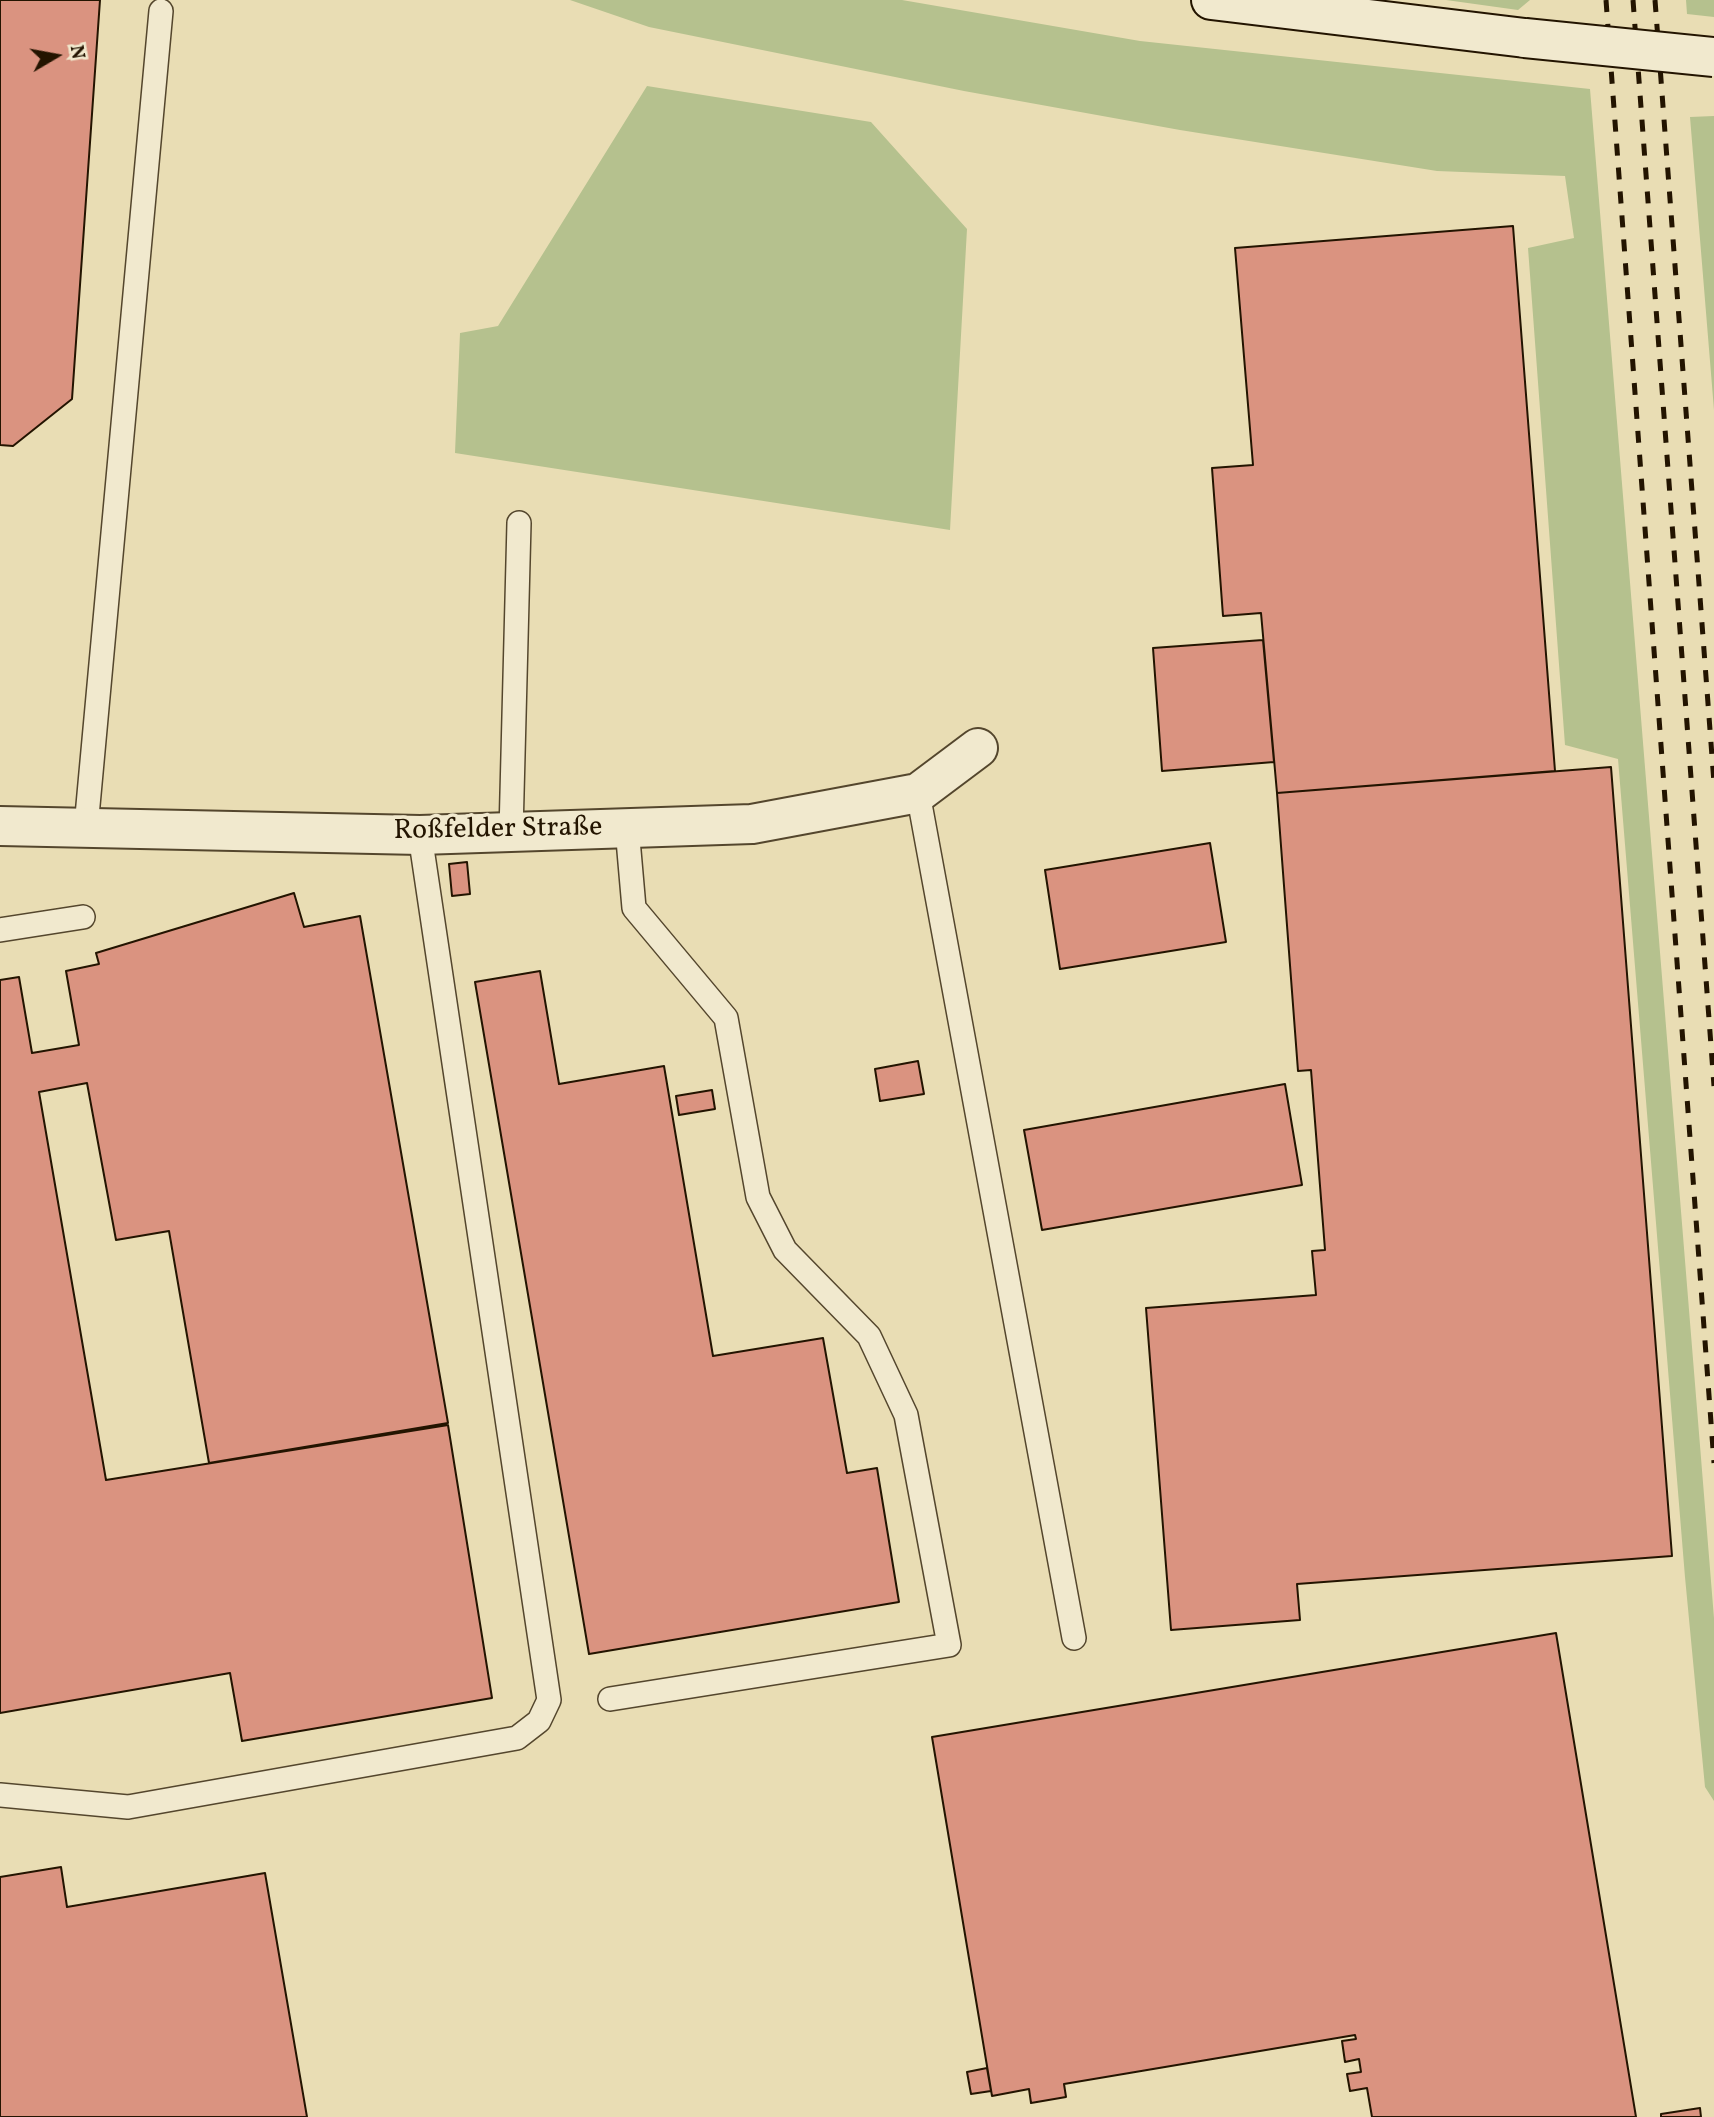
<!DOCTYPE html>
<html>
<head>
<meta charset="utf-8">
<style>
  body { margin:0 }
  #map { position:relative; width:1714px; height:2117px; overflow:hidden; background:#e9ddb4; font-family:Vollkorn,serif }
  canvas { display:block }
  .north { position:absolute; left:21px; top:21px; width:70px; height:70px; -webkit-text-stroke:5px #f1e9ce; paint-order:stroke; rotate:80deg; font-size:19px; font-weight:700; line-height:28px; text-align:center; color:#231400 }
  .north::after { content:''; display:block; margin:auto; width:24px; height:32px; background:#231400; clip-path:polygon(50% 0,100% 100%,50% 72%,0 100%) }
</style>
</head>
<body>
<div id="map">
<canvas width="1714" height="2117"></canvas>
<div class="north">N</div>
</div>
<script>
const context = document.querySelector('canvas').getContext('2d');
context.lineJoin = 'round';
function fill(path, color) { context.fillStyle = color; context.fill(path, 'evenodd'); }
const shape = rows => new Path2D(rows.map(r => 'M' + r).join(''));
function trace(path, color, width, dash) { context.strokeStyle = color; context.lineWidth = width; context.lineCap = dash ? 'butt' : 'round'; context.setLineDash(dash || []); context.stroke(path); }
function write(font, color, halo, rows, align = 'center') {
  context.font = font + ' Vollkorn,serif'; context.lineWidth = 7; context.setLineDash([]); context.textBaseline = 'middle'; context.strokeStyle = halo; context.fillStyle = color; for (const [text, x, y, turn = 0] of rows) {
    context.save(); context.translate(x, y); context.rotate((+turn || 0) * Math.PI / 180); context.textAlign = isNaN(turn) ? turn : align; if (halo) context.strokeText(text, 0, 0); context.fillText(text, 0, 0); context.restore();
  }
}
fill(shape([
  [570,0,902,0,1140,41,1590,89,1714,1618,1714,1801,1705,1787,1685,1577,1618,759,1565,745,1528,248,1574,238,1565,176,1437,171,1180,130,964,91,649,27],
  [1446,0,1530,0,1518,10],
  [1686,0,1714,0,1714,17,1687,14],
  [647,86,871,122,967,229,950,530,455,453,460,333,498,326],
  [1714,116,1714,410,1690,117]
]), '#b5c18e');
const building = shape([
  [0,0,100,0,72,399,13,446,0,445,0,0],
  [1513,226,1555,771,1277,793,1261,613,1223,616,1212,468,1253,465,1235,248,1513,226],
  [1263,640,1274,762,1162,771,1153,648,1263,640],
  [1611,767,1672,1556,1297,1584,1300,1620,1171,1630,1146,1308,1316,1295,1312,1251,1325,1250,1311,1070,1298,1071,1277,793,1611,767],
  [1210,843,1226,942,1060,969,1045,870,1210,843],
  [467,862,470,894,452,896,449,864,467,862],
  [294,893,304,927,360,916,448,1423,209,1463,169,1231,116,1240,87,1083,39,1092,106,1480,448,1425,492,1698,242,1741,230,1673,0,1713,0,980,19,977,32,1053,79,1045,66,971,99,964,96,953,294,893],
  [540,971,559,1084,664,1066,713,1356,823,1338,847,1473,877,1468,899,1602,589,1654,475,982,540,971],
  [918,1061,924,1094,880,1101,875,1069,918,1061],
  [1285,1084,1302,1185,1042,1230,1024,1130,1285,1084],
  [712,1090,715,1109,679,1115,676,1096,712,1090],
  [1556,1633,1636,2117,1372,2117,1367,2088,1350,2091,1347,2074,1361,2072,1359,2059,1345,2062,1342,2041,1356,2039,1355,2035,1064,2084,1066,2097,1031,2103,1029,2089,992,2096,932,1737,1556,1633],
  [61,1867,67,1907,265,1873,307,2117,0,2117,0,1877,61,1867],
  [987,2068,991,2091,971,2094,967,2072,987,2068],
  [1700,2108,1701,2117,1661,2117,1661,2114,1700,2108]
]);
fill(building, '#da9380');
trace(building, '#231400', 2);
const service = shape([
  [918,793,1074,1638],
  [86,827,161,11],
  [511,832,519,523],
  [0,930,83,917],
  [610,1699,949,1645,906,1415,869,1336,785,1250,758,1197,726,1018,634,908,627,828],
  [0,1795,128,1807,517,1738,539,1721,549,1700,420,835]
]);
const minor = shape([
  [0,826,420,835,752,824,918,793,978,748]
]);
const secondary = shape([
  [1211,0,1525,38]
]);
trace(service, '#54462d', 26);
trace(minor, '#54462d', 42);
trace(secondary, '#231400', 42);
trace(service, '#f1e9ce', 23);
trace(minor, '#f1e9ce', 38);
trace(secondary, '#f1e9ce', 38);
trace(shape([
  [1606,0,1714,1463],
  [1633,0,1714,1086],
  [1655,0,1714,783]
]), '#231400', 5, [12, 12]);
const secondaryBridge = shape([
  [1525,38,1714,57]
]);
trace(secondaryBridge, '#231400', 42, []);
trace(secondaryBridge, '#f1e9ce', 38);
write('28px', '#231400', '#f1e9ce', [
  ["Roßfelder Straße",498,831,-1]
]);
</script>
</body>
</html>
